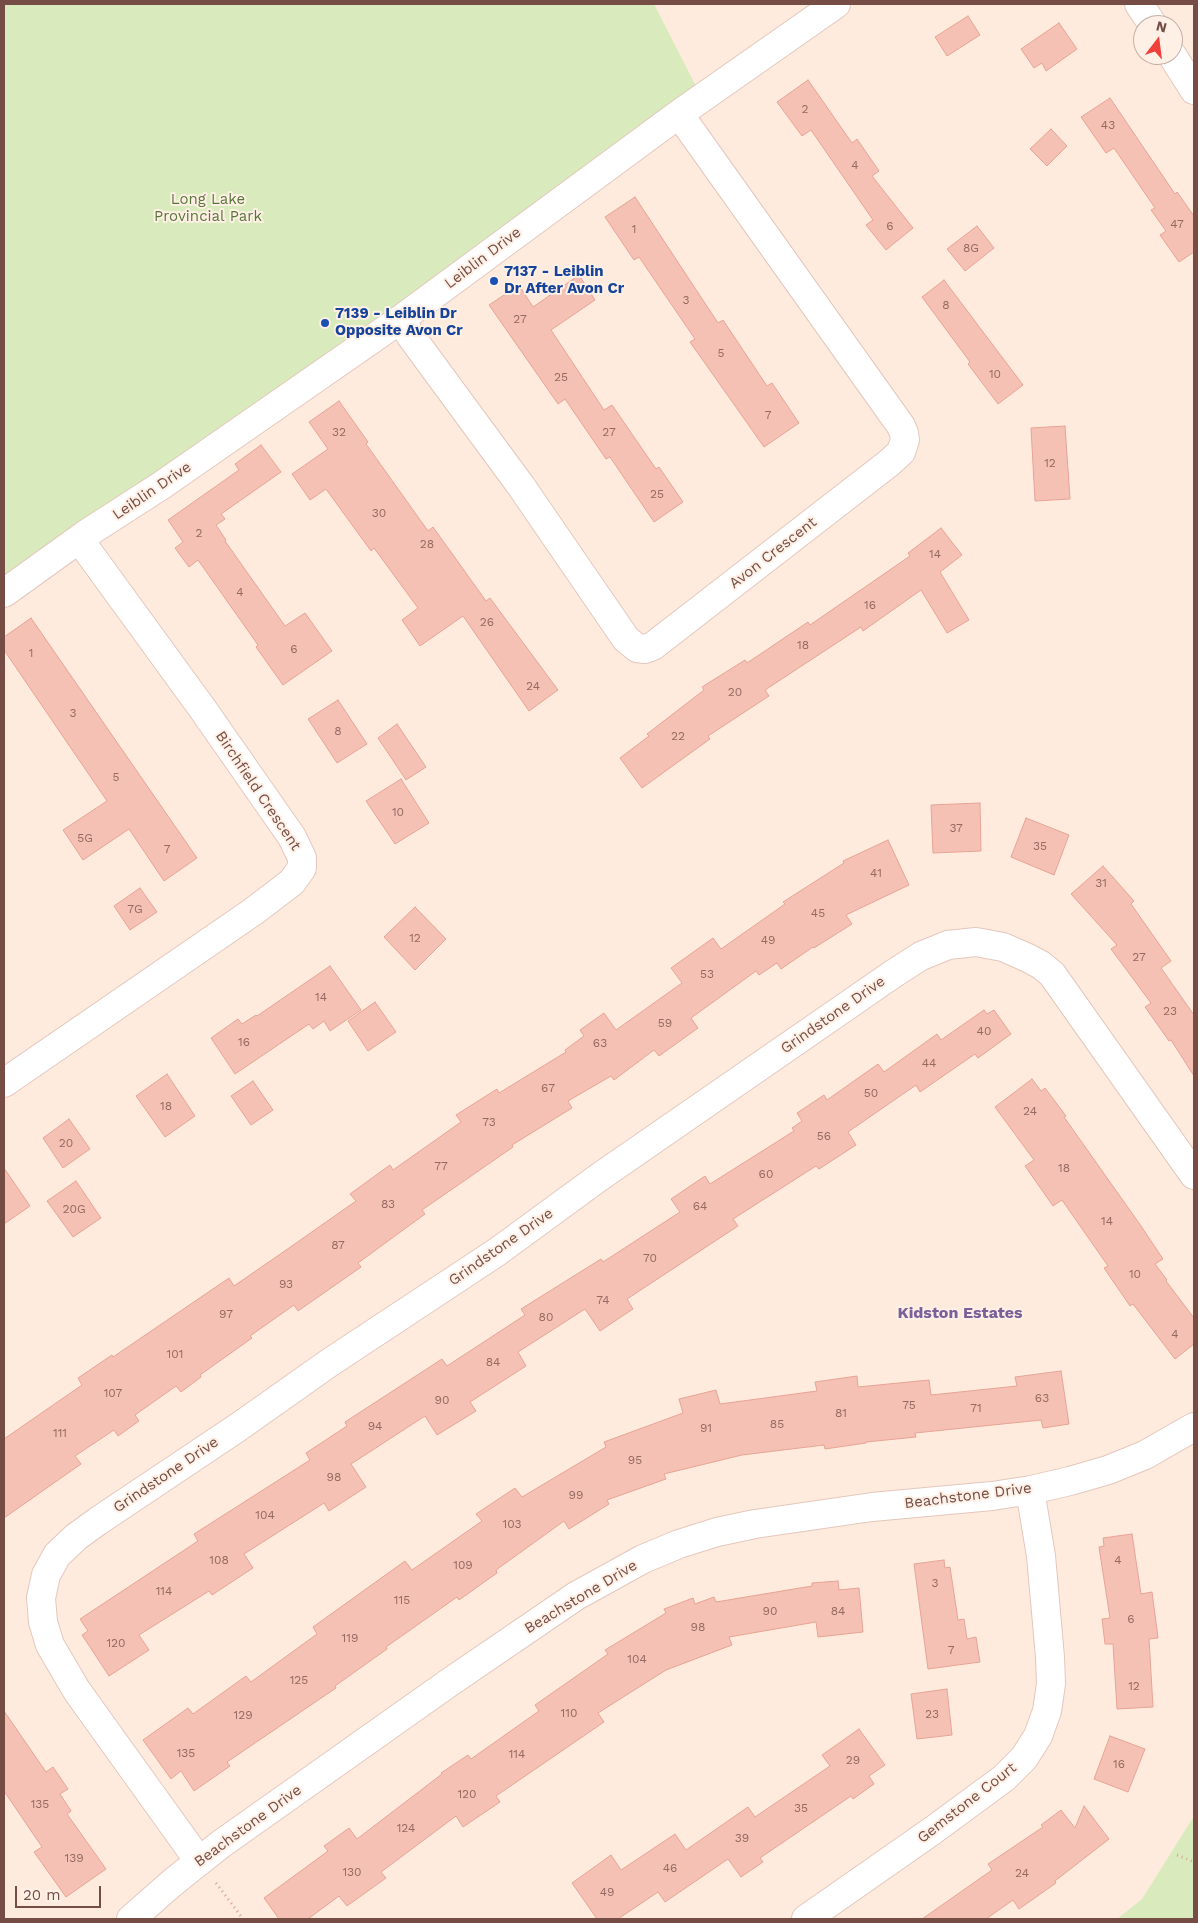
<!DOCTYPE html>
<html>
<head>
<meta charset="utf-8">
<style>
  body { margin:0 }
  #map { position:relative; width:1198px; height:1923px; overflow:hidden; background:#feebde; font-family:"Work Sans",sans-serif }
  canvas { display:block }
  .frame { position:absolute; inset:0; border:5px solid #754d45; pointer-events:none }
  .north { position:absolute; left:1133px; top:15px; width:50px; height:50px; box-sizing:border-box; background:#fff0e6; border:1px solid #c8afa6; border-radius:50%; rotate:15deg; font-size:14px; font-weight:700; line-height:20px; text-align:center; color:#754d45 }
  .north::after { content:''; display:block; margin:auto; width:18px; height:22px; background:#f0403a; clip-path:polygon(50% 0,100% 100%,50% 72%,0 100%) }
  .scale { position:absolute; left:15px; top:1886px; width:86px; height:22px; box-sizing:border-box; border:2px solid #754d45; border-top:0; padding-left:6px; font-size:15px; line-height:18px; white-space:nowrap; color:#754d45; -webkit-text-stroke:4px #fff0e6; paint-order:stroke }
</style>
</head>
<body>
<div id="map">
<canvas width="1198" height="1923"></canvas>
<div class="frame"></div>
<div class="north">N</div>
<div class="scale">20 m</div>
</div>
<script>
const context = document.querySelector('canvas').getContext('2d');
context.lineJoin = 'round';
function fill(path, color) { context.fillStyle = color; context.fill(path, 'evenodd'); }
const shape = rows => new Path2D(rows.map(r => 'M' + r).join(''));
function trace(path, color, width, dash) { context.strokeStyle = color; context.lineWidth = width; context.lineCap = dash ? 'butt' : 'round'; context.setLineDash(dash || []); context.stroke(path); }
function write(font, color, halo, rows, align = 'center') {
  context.font = font + ' "Work Sans",sans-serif'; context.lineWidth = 4; context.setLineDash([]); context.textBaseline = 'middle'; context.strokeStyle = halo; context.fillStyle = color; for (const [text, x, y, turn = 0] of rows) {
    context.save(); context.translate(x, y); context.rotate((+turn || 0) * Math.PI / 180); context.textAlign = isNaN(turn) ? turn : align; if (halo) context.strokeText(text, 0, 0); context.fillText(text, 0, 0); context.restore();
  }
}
fill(shape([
  [4,4,654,4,702,98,4,593],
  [1194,1816,1194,1919,1117,1919,1142,1899]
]), '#d9ebbc');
const building = shape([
  [968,16,980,35,947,56,935,37,968,16],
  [1059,23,1077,49,1046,71,1042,63,1034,68,1021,49,1059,23],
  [808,80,852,143,857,139,879,171,872,176,913,228,886,250,866,225,873,220,811,130,802,136,777,102,808,80],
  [1110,98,1175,194,1177,192,1194,216,1194,252,1179,262,1160,235,1166,231,1151,210,1155,208,1114,148,1106,153,1081,117,1110,98],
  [1051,129,1067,146,1047,166,1030,149,1051,129],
  [635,197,718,323,723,320,767,386,772,383,799,423,764,447,690,342,695,339,639,257,634,260,605,217,635,197],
  [977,226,994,248,965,271,947,249,977,226],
  [579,275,595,300,551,330,604,410,612,405,656,469,659,467,683,502,654,522,610,457,606,459,565,399,558,404,489,305,519,285,533,307,579,275],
  [944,280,1023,385,998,404,968,364,970,362,922,297,944,280],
  [339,401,368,442,366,444,428,531,433,527,486,601,490,598,558,690,529,711,463,616,420,646,402,620,418,608,374,548,371,551,326,489,310,500,292,474,328,449,309,422,339,401],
  [1065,426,1070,499,1035,501,1031,428,1065,426],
  [261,445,281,472,221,514,225,519,216,525,226,540,225,541,285,626,305,613,332,651,283,685,256,647,258,645,198,560,189,567,175,548,183,542,168,520,239,470,235,464,261,445],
  [941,528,962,555,940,572,969,620,947,633,921,590,863,631,861,627,765,690,769,696,708,736,710,739,642,788,620,758,649,736,647,734,704,690,702,687,745,660,747,663,808,622,810,625,910,556,908,553,941,528],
  [31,618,197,858,164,881,129,829,83,860,63,830,107,801,4,650,4,637,31,618],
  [338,700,367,744,337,763,308,719,338,700],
  [397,724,426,767,406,780,378,738,397,724],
  [401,779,429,823,395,844,366,801,401,779],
  [980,803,981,851,933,853,931,805,980,803],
  [1026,818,1069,835,1054,875,1011,857,1026,818],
  [888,840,909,885,846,915,852,924,814,948,813,947,781,969,777,963,759,975,756,971,691,1018,698,1028,659,1056,654,1050,614,1080,611,1076,568,1101,572,1108,512,1145,513,1147,422,1210,425,1214,358,1263,361,1267,298,1311,294,1305,250,1336,252,1338,200,1375,201,1377,181,1392,176,1386,135,1415,139,1421,118,1436,114,1430,75,1456,81,1464,4,1518,4,1439,82,1385,78,1378,112,1355,113,1357,229,1278,234,1286,289,1248,356,1201,350,1194,390,1165,393,1170,461,1122,456,1115,497,1089,499,1093,566,1052,565,1050,584,1036,580,1030,604,1013,616,1030,682,983,671,968,713,938,721,949,785,904,783,902,844,863,843,861,888,840],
  [1103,866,1134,901,1131,904,1171,961,1161,968,1194,1015,1194,1076,1171,1040,1169,1041,1145,1007,1151,1003,1111,949,1117,945,1071,894,1103,866],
  [140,888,157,912,130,930,114,906,140,888],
  [415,907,446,939,415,970,384,937,415,907],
  [330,966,361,1010,330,1031,324,1021,313,1029,309,1024,235,1074,211,1038,238,1019,242,1024,256,1015,257,1016,330,966],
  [375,1002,396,1032,368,1051,348,1021,375,1002],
  [984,1010,987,1014,994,1010,1011,1034,978,1058,975,1054,920,1092,916,1085,848,1132,856,1145,819,1169,816,1166,733,1219,738,1226,627,1299,633,1309,600,1331,585,1309,518,1352,526,1366,470,1402,476,1411,437,1435,425,1416,351,1464,366,1487,329,1511,324,1503,244,1554,253,1568,212,1595,209,1591,139,1635,149,1650,109,1676,82,1635,88,1631,80,1619,198,1541,194,1534,310,1460,306,1453,347,1426,345,1422,442,1359,447,1366,525,1315,521,1309,601,1259,603,1262,680,1212,671,1199,705,1176,710,1184,794,1131,792,1128,802,1121,797,1113,824,1095,827,1100,878,1064,884,1072,937,1034,941,1040,984,1010],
  [167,1074,195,1116,165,1137,136,1096,167,1074],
  [1032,1079,1041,1091,1045,1088,1066,1116,1064,1117,1141,1226,1163,1259,1155,1264,1167,1280,1166,1281,1194,1318,1194,1344,1175,1359,1133,1304,1130,1306,1104,1268,1108,1266,1062,1200,1053,1206,1025,1166,1034,1160,995,1107,1032,1079],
  [253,1081,273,1110,251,1125,231,1096,253,1081],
  [69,1119,90,1149,63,1168,43,1138,69,1119],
  [4,1168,30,1206,4,1224,4,1168],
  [76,1181,101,1218,73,1237,47,1201,76,1181],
  [1061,1371,1069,1424,1043,1428,1041,1420,915,1433,916,1437,866,1442,866,1443,825,1449,824,1445,742,1455,664,1474,666,1479,607,1500,609,1504,569,1529,564,1521,496,1570,497,1573,459,1600,457,1597,386,1647,387,1649,335,1686,336,1688,227,1762,230,1766,194,1791,181,1771,171,1779,143,1740,188,1708,193,1714,246,1676,251,1682,317,1634,313,1627,405,1561,412,1570,482,1521,476,1514,515,1488,522,1497,606,1447,604,1442,683,1413,679,1399,716,1390,720,1404,817,1391,815,1382,857,1376,858,1387,929,1380,931,1395,1017,1386,1015,1377,1061,1371],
  [1132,1534,1141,1594,1152,1592,1158,1638,1149,1639,1153,1707,1117,1709,1113,1644,1105,1644,1102,1619,1110,1618,1099,1547,1104,1546,1103,1538,1132,1534],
  [944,1560,945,1568,950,1567,958,1620,964,1619,967,1639,976,1637,980,1662,928,1669,914,1564,944,1560],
  [838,1581,839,1590,859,1588,863,1632,818,1637,816,1622,729,1637,732,1645,666,1670,598,1713,604,1722,496,1796,500,1802,463,1827,456,1816,381,1872,386,1878,347,1906,339,1896,308,1919,279,1919,264,1898,328,1851,324,1846,349,1828,357,1839,442,1774,441,1773,468,1755,471,1759,539,1711,535,1705,608,1654,605,1650,666,1613,664,1609,693,1598,695,1604,714,1597,716,1602,812,1586,812,1583,838,1581],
  [947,1689,952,1735,917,1739,911,1694,947,1689],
  [4,1711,46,1772,53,1767,68,1789,60,1794,71,1811,67,1814,106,1869,66,1897,34,1852,42,1847,4,1791,4,1711],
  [859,1729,885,1765,869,1776,874,1784,853,1799,851,1796,760,1858,763,1862,741,1877,728,1859,665,1902,658,1892,618,1919,597,1919,572,1883,611,1855,621,1870,675,1834,686,1850,748,1807,755,1817,830,1766,822,1755,859,1729],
  [1110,1736,1145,1749,1128,1792,1094,1779,1110,1736],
  [1084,1806,1109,1839,1055,1881,1056,1883,1019,1909,1013,1900,986,1919,922,1919,992,1870,988,1864,1043,1827,1041,1825,1061,1810,1075,1828,1084,1806]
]);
fill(building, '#f5c1b4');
trace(building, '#e8a394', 1);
const minor = shape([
  [1139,4,1153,25],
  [1172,55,1194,90],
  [401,319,410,335,521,486,626,639,637,648,645,649,653,646,889,463,901,452,905,440,904,433,901,426,679,114],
  [4,593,86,534,162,485,401,319,679,114,836,4],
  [4,1083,254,911,292,882,302,868,302,858,292,837,202,708,79,539],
  [199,1861,77,1691,50,1645,43,1622,41,1598,46,1575,57,1555,76,1537,98,1521,237,1428,329,1363,497,1252,598,1178,893,974,921,956,948,945,976,942,1003,947,1028,958,1041,965,1052,974,1194,1175],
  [131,1919,172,1883,221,1844,450,1682,576,1596,643,1559,679,1544,717,1532,755,1524,872,1507,992,1496,1031,1490,1070,1481,1108,1470,1145,1455,1194,1427],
  [806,1919,932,1831,1004,1778,1024,1758,1038,1736,1047,1711,1051,1684,1050,1657,1041,1556,1030,1490]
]);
trace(minor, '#e4c7bd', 30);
trace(shape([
  [1177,1855,1194,1862],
  [216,1883,243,1919]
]), '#d9a498', 3, [1, 4]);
trace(minor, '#fff', 28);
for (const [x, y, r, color] of [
  [494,281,5,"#1a4fb4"],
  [325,323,5,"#1a4fb4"]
]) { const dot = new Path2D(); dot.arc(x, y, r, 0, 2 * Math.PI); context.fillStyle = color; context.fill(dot); trace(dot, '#fff0e6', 2); }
write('12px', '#956a61', null, [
  ["2",805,109],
  ["43",1108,125],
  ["4",855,165],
  ["47",1177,224],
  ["6",890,226],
  ["1",634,229],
  ["8G",971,248],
  ["3",686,300],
  ["8",946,305],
  ["27",520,319],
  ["5",721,353],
  ["10",995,374],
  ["25",561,377],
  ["7",768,415],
  ["32",339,432],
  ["27",609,432],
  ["12",1050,463],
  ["25",657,494],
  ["30",379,513],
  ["2",199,533],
  ["28",427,544],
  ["14",935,554],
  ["4",240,592],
  ["16",870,605],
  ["26",487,622],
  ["18",803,645],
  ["6",294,649],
  ["1",31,653],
  ["24",533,686],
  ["20",735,692],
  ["3",73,713],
  ["8",338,731],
  ["22",678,736],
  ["5",116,777],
  ["10",398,812],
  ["37",956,828],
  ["5G",85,838],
  ["35",1040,846],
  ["7",167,849],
  ["41",876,873],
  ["31",1101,883],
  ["7G",135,909],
  ["45",818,913],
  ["12",415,938],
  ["49",768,940],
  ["27",1139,957],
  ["53",707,974],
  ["14",321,997],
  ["23",1170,1011],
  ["59",665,1023],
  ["40",984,1031],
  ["16",244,1042],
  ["63",600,1043],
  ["44",929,1063],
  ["67",548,1088],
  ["50",871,1093],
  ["18",166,1106],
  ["24",1030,1111],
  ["73",489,1122],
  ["56",824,1136],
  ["20",66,1143],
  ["77",441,1166],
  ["18",1064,1168],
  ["60",766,1174],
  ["83",388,1204],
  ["64",700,1206],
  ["20G",74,1209],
  ["14",1107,1221],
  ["87",338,1245],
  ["70",650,1258],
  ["10",1135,1274],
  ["93",286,1284],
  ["74",603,1300],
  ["97",226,1314],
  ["80",546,1317],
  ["4",1175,1334],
  ["101",175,1354],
  ["84",493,1362],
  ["107",113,1393],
  ["63",1042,1398],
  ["90",442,1400],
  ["75",909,1405],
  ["71",976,1408],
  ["81",841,1413],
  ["85",777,1424],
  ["94",375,1426],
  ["91",706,1428],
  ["111",60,1433],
  ["95",635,1460],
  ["98",334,1477],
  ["99",576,1495],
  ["104",265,1515],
  ["103",512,1524],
  ["108",219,1560],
  ["4",1118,1560],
  ["109",463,1565],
  ["3",935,1583],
  ["114",164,1591],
  ["115",402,1600],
  ["90",770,1611],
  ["84",838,1611],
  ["6",1131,1619],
  ["98",698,1627],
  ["119",350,1638],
  ["120",116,1643],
  ["7",951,1650],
  ["104",637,1659],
  ["125",299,1680],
  ["12",1134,1686],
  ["110",569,1713],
  ["23",932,1714],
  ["129",243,1715],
  ["135",186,1753],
  ["114",517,1754],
  ["29",853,1760],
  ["16",1119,1764],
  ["120",467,1794],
  ["135",40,1804],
  ["35",801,1808],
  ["124",406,1828],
  ["39",742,1838],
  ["139",74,1858],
  ["46",670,1868],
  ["130",352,1872],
  ["24",1022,1873],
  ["49",607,1892]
]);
write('15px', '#58763a', '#fff0e6', [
  ["Long Lake",208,200],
  ["Provincial Park",208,217]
]);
write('15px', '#754d45', '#fff0e6', [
  ["Leiblin Drive",483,258,-37],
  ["Leiblin Drive",152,491,-34],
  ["Avon Crescent",773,553,-38],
  ["Birchfield Crescent",258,791,56],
  ["Grindstone Drive",833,1015,-35],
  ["Grindstone Drive",501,1247,-35],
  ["Grindstone Drive",166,1475,-34],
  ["Beachstone Drive",968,1496,-7],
  ["Beachstone Drive",581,1597,-31],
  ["Gemstone Court",967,1803,-38],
  ["Beachstone Drive",248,1826,-36]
]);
write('bold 15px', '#164399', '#fff0e6', [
  ["7137 - Leiblin",504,272],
  ["Dr After Avon Cr",504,289],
  ["7139 - Leiblin Dr",335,314],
  ["Opposite Avon Cr",335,331]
], 'left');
write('bold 16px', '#7b6099', '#fff0e6', [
  ["Kidston Estates",960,1313]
]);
</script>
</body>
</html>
